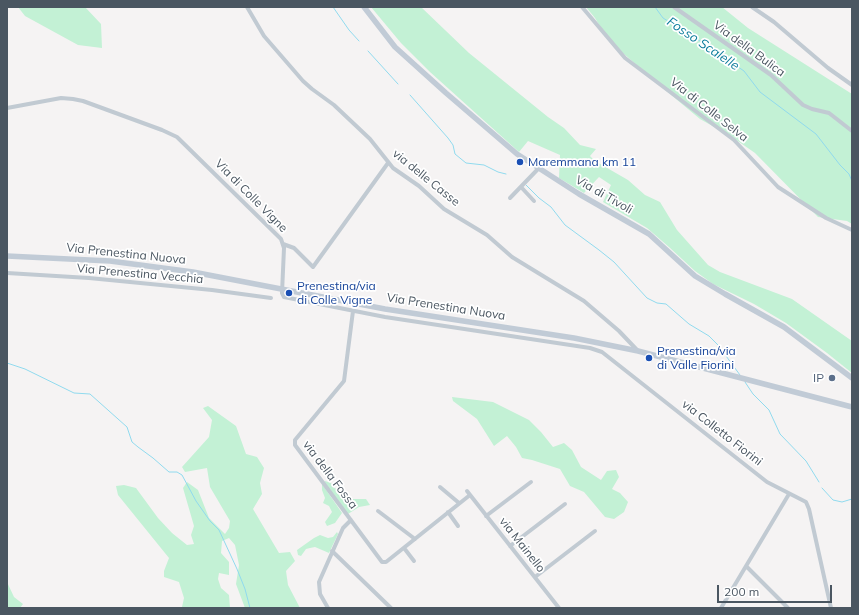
<!DOCTYPE html>
<html>
<head>
<meta charset="utf-8">
<style>
  body { margin:0 }
  #map { position:relative; width:859px; height:615px; overflow:hidden; background:#f5f3f3; font-family:Mulish,sans-serif }
  canvas { display:block }
  .frame { position:absolute; inset:0; border:8px solid #4a5661; pointer-events:none }
  .scale { position:absolute; left:717px; top:585px; width:115px; height:18px; box-sizing:border-box; border:2px solid #4a5661; border-top:0; padding-left:5px; font-size:12px; line-height:14px; white-space:nowrap; color:#4a5661; -webkit-text-stroke:3px #fff; paint-order:stroke }
</style>
</head>
<body>
<div id="map">
<canvas width="859" height="615"></canvas>
<div class="frame"></div>
<div class="scale">200 m</div>
</div>
<script>
const context = document.querySelector('canvas').getContext('2d');
context.lineJoin = 'round';
function fill(path, color) { context.fillStyle = color; context.fill(path, 'evenodd'); }
const shape = rows => new Path2D(rows.map(r => 'M' + r).join(''));
function trace(path, color, width, dash) { context.strokeStyle = color; context.lineWidth = width; context.lineCap = dash ? 'butt' : 'round'; context.setLineDash(dash || []); context.stroke(path); }
function write(font, color, halo, rows, align = 'center') {
  context.font = font + ' Mulish,sans-serif'; context.lineWidth = 3.5; context.setLineDash([]); context.textBaseline = 'middle'; context.strokeStyle = halo; context.fillStyle = color; for (const [text, x, y, turn = 0] of rows) {
    context.save(); context.translate(x, y); context.rotate((+turn || 0) * Math.PI / 180); context.textAlign = isNaN(turn) ? turn : align; if (halo) context.strokeText(text, 0, 0); context.fillText(text, 0, 0); context.restore();
  }
}
fill(shape([
  [18,7,85,7,101,24,102,48,78,45,25,16],
  [371,7,421,7,469,53,548,117,564,128,580,145,596,149,590,156,595,161,628,180,645,195,660,202,677,230,708,265,720,272,792,299,852,341,852,373,827,353,786,323,754,304,713,284,695,271,669,247,647,228,603,202,611,185,599,177,584,193,559,178,560,155,528,141,519,152,430,72,401,43],
  [586,7,722,7,748,28,852,94,852,224,847,221,818,217,755,153,732,137,700,119,664,89,608,40,595,18],
  [452,397,493,402,529,420,541,432,553,447,564,443,572,450,581,467,601,480,607,471,616,470,619,477,612,489,620,493,628,502,624,512,614,519,605,517,584,492,570,486,560,469,532,460,522,458,516,447,507,436,494,446,477,419,453,401],
  [208,406,236,426,246,454,257,457,264,468,260,483,262,494,253,509,279,553,290,552,295,561,286,571,288,585,300,608,245,608,236,584,239,565,235,545,229,538,222,541,221,553,229,562,229,575,219,573,218,579,221,588,229,595,230,608,183,608,182,607,184,598,179,582,164,577,164,571,169,558,118,495,116,486,124,485,136,488,158,518,172,533,187,545,194,544,191,535,194,526,183,488,187,482,198,490,209,518,225,534,229,528,230,521,210,487,207,468,185,472,182,467,209,437,212,420,203,408],
  [325,481,331,483,334,488,346,492,351,499,366,499,370,505,359,507,348,514,324,482],
  [322,484,342,513,335,523,327,526,325,522,332,512,329,506,323,503,325,498,322,490],
  [337,532,338,534,329,553,315,547,310,548,306,549,301,556,298,555,297,550,314,538,320,535,328,538,333,537],
  [7,582,14,597,23,604,20,608,7,608]
]), '#c3f1d5');
trace(shape([
  [333,7,349,30,359,41],
  [655,7,663,18,697,39,744,71,760,92,816,134,840,165,849,174,852,181],
  [368,51,398,84],
  [410,95,448,138,453,145,455,154,466,163,484,165,498,172,506,174],
  [526,185,539,198,551,207,565,225,599,250,614,262,647,298,657,303,666,304,689,324,709,336,718,345,740,375],
  [7,363,25,369,74,393,90,394,127,427,132,442,138,447,153,458,169,472,177,472,182,475,196,501,210,521,219,530,237,569,245,589,250,608],
  [745,382,753,394,769,410,780,434,806,461,819,482],
  [822,488,833,500,842,502,852,499]
]), '#90daee', 1);
trace(shape([
  [247,7,264,36,303,81,312,89,334,105,370,139,393,168,419,186,444,209,487,235,512,257,584,301,619,331,638,351],
  [582,7,625,58,734,140,778,187,826,218,852,230],
  [674,7,771,75,803,105,812,109,829,113,852,131],
  [752,7,774,22,828,68,852,85],
  [7,108,61,98,73,99,83,101,162,130,177,137,281,239,284,248,282,293,284,297,385,317,590,348,602,352,767,482,806,502,809,509,831,608],
  [521,187,534,201],
  [510,198,538,169],
  [283,244,294,248,313,267,388,163],
  [7,273,89,278,212,290,271,298],
  [353,311,344,381,295,440,295,445,382,562,386,562,470,495],
  [440,487,459,503],
  [467,491,559,608],
  [378,511,415,539],
  [448,512,458,526],
  [486,516,531,482],
  [510,546,565,504],
  [404,548,414,561],
  [332,551,391,608],
  [746,566,788,608],
  [535,577,595,531],
  [328,608,320,594,319,582,343,528,351,520],
  [721,608,789,494]
]), '#c1cad2', 4);
trace(shape([
  [364,7,395,47,446,93,517,154,579,194,649,234,695,276,725,294,784,327,852,378],
  [7,256,110,261,193,272,385,309,574,338,638,351,852,407]
]), '#c1cbd6', 5.5);
for (const [x, y, r, color] of [
  [520,162,4,"#1a4fb4"],
  [289,293,4,"#1a4fb4"],
  [649,358,4,"#1a4fb4"],
  [832,378,4,"#5c6f8a"]
]) { const dot = new Path2D(); dot.arc(x, y, r, 0, 2 * Math.PI); context.fillStyle = color; context.fill(dot); trace(dot, '#fff', 1.5); }
write('12px', '#4a5661', '#fff', [
  ["Via della Bulica",749,49,36],
  ["Via di Colle Selva",709,110,38],
  ["via delle Casse",426,178,39],
  ["Via di Tivoli",604,195,30],
  ["Via di Colle Vigne",251,196,45],
  ["Via Prenestina Nuova",126,254,6],
  ["Via Prenestina Vecchia",140,274,5],
  ["Via Prenestina Nuova",446,307,9],
  ["via Colletto Fiorini",722,433,38],
  ["via della Fossa",330,475,53],
  ["via Mainello",522,545,52]
]);
write('12px', '#164399', '#fff', [
  ["Maremmana km 11",528,162],
  ["Prenestina/via",297,286],
  ["di Colle Vigne",297,300],
  ["Prenestina/via",657,351],
  ["di Valle Fiorini",657,365]
], 'left');
write('12px', '#4e5e75', '#fff', [
  ["IP",824,378]
], 'right');
write('italic 13px', '#0c7c9b', '#fff', [
  ["Fosso Scalelle",703,44,34]
]);
</script>
</body>
</html>
